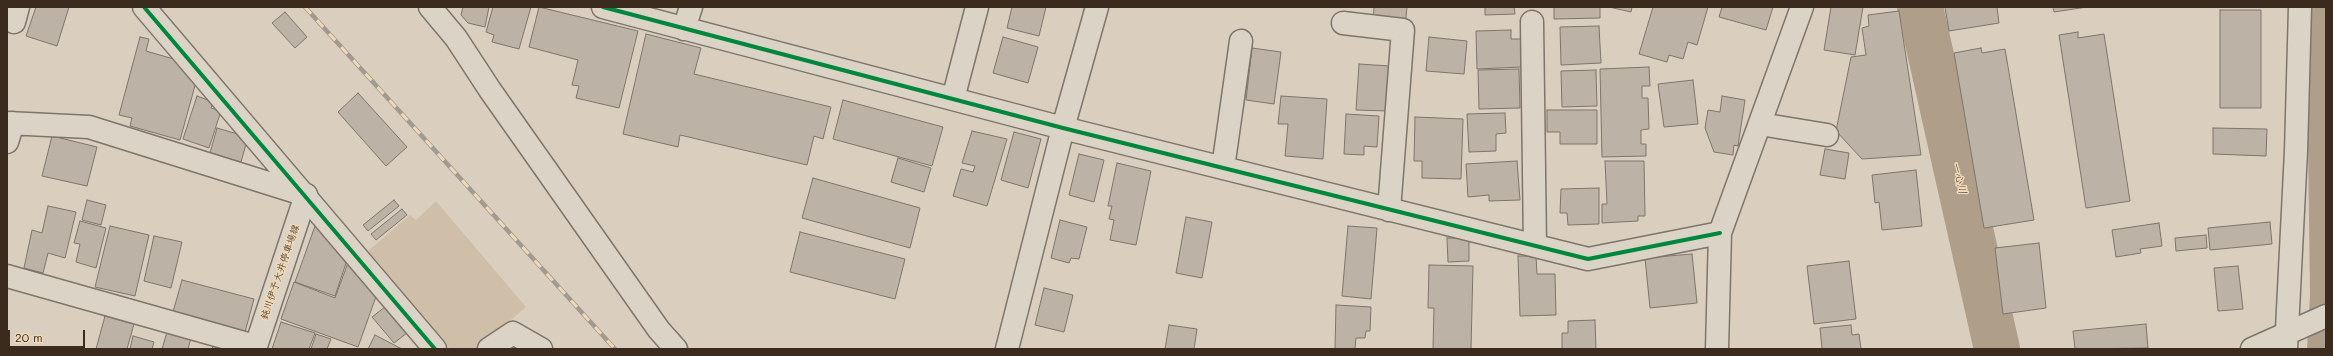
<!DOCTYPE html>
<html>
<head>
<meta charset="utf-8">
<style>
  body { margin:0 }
  #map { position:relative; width:2333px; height:356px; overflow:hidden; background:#dacfbe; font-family:Mali,sans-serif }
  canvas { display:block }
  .frame { position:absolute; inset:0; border:8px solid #3b2a1e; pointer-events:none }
  .scale { position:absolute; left:8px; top:330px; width:77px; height:18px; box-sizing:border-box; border:2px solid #3b2a1e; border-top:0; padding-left:5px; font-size:12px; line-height:14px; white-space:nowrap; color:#3b2a1e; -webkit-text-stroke:3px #eed8b7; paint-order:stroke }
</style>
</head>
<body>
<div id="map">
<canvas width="2333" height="356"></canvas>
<div class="frame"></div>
<div class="scale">20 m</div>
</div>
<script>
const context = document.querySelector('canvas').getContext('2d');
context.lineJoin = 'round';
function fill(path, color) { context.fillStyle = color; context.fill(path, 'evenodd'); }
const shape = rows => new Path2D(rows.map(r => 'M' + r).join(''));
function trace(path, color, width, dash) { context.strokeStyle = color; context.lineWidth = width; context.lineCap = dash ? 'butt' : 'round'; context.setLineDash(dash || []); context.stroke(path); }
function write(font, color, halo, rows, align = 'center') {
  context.font = font + ' Mali,"Klee One",sans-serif'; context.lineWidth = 3; context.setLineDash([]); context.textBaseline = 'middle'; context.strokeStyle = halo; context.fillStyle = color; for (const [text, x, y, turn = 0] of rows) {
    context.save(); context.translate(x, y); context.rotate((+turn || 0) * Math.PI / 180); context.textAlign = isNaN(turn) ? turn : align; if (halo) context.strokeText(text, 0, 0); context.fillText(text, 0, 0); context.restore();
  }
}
fill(shape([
  [436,201,526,307,477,349,450,349,367,252,410,215,416,220]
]), '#d0bfa8');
fill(shape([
  [2311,7,2326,7,2326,349,2307,349,2310,295,2308,143]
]), '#af9f8a');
trace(shape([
  [1920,7,1997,349]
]), '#af9f8a', 46);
const building = shape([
  [36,7,69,7,57,46,26,36,36,7],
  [463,7,489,7,485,27,468,23,461,15,463,7],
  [493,7,531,7,519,49,492,42,494,35,486,32,493,7],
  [539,7,638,31,619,108,576,98,579,86,572,85,578,60,529,47,539,7],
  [1012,7,1046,7,1039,36,1007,28,1012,7],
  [1374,7,1407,7,1405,27,1373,24,1374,7],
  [1485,7,1514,7,1515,14,1485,15,1485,7],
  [1554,7,1600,7,1600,18,1554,19,1554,7],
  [1609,7,1632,7,1631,12,1609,7],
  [1653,7,1708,7,1697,45,1688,42,1683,59,1669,55,1667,62,1639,54,1653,7],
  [1722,7,1773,7,1766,30,1719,17,1722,7],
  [1831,7,1863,7,1855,55,1824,50,1831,7],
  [1945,7,1997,7,1999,23,1949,31,1945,7],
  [2053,7,2087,7,2054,12,2053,7],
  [2220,10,2261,10,2261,108,2220,108,2220,10],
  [1899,11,1921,155,1862,159,1836,131,1851,57,1866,55,1862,28,1869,26,1868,15,1899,11],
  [285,12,307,37,295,48,272,23,285,12],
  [1599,26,1601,63,1561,65,1560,27,1599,26],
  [1511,30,1511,39,1521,39,1522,67,1477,69,1476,31,1511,30],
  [2078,32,2078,38,2104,34,2130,201,2086,208,2059,35,2078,32],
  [646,34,701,48,694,74,831,107,823,139,814,136,807,165,680,135,678,147,623,134,646,34],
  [140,37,149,39,146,51,177,60,196,82,180,140,130,126,132,118,119,115,140,37],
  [1003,37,1038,47,1028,83,993,73,1003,37],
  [1429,37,1467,41,1464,74,1426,71,1429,37],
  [1252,48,1281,52,1274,104,1246,100,1252,48],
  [1981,48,1982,53,2005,49,2034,220,1984,228,1954,53,1981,48],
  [1359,64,1390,66,1388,111,1356,110,1359,64],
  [1649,67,1650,86,1642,86,1642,98,1648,98,1649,129,1641,130,1641,144,1646,144,1646,156,1602,157,1600,69,1649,67],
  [1519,69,1520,108,1479,109,1478,70,1519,69],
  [1596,70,1597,106,1562,107,1561,71,1596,70],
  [1693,80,1698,124,1664,127,1658,84,1693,80],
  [358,93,407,147,386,166,338,112,358,93],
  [197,96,213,102,211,108,221,111,209,148,183,139,197,96],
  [1281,96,1327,99,1323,159,1285,156,1288,124,1278,124,1281,96],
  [1722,96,1745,100,1738,146,1734,145,1733,155,1714,152,1705,128,1708,110,1720,112,1722,96],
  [843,100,943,127,932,166,833,139,843,100],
  [1547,110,1597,110,1597,144,1560,144,1560,132,1547,132,1547,110],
  [1505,113,1506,133,1496,134,1496,151,1469,152,1467,114,1505,113],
  [1346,114,1379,116,1377,147,1364,146,1364,155,1344,154,1346,114],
  [1415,117,1463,119,1461,179,1422,178,1422,161,1414,161,1415,117],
  [217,128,248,137,241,162,210,153,217,128],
  [2213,128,2267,129,2266,156,2213,154,2213,128],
  [972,131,1007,139,987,206,953,196,961,169,973,172,975,166,962,163,972,131],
  [1014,132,1041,139,1028,188,1001,180,1014,132],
  [52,136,97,147,87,186,42,176,52,136],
  [1825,149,1849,153,1845,179,1820,175,1825,149],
  [1079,154,1104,160,1094,202,1069,195,1079,154],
  [898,158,931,168,924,192,891,182,898,158],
  [1517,161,1520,200,1489,201,1489,195,1468,197,1466,164,1517,161],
  [1605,161,1644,161,1645,216,1638,216,1638,221,1602,223,1602,204,1607,204,1605,161],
  [1117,163,1151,171,1136,245,1110,240,1114,220,1109,219,1112,206,1108,206,1117,163],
  [1916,170,1922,226,1882,230,1879,202,1875,203,1872,175,1916,170],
  [813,178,920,208,910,248,802,218,813,178],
  [1599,188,1599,224,1568,225,1567,213,1560,213,1561,189,1599,188],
  [87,200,106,205,101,225,82,220,87,200],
  [394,200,399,206,368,231,363,225,394,200],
  [48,206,76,212,65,258,48,253,43,273,24,268,32,230,42,233,48,206],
  [402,209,407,215,376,240,371,234,402,209],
  [1186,217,1212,222,1202,278,1176,273,1186,217],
  [1060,220,1087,227,1079,259,1071,258,1069,263,1051,258,1060,220],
  [80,221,106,228,96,268,76,262,80,244,74,243,80,221],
  [2270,222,2272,244,2210,250,2208,228,2270,222],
  [2159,223,2162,246,2140,249,2141,253,2116,257,2112,230,2159,223],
  [110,226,149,235,135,296,95,287,110,226],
  [315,226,323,226,348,257,335,296,295,282,315,226],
  [1348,226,1377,228,1371,299,1342,296,1348,226],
  [800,232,905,259,895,299,790,272,800,232],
  [2206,235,2207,248,2176,251,2175,238,2206,235],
  [154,236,182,242,171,288,144,281,154,236],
  [1447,238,1469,238,1469,261,1448,262,1447,238],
  [2039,243,2046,308,2003,314,1995,248,2039,243],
  [1692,254,1697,303,1650,308,1645,258,1692,254],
  [1518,256,1536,256,1537,274,1555,274,1556,315,1520,316,1518,256],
  [349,260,378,291,358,347,281,319,294,282,335,298,349,260],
  [1849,261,1856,319,1814,324,1807,266,1849,261],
  [1429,265,1473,266,1471,349,1433,349,1434,308,1428,308,1429,265],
  [2238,266,2243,309,2218,311,2214,268,2238,266],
  [182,280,254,299,245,332,173,312,182,280],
  [1044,288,1073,295,1064,332,1035,325,1044,288],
  [390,303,412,329,394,343,372,317,390,303],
  [1336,305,1371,307,1370,331,1366,331,1365,338,1356,338,1355,349,1335,349,1336,305],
  [105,316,134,324,127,349,96,349,105,316],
  [1595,320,1596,349,1562,349,1562,333,1568,333,1568,321,1595,320],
  [281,322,315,333,309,349,272,349,281,322],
  [2146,324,2148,348,2075,349,2073,331,2146,324],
  [1169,325,1197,329,1194,349,1165,349,1169,325],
  [1851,325,1852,335,1859,334,1861,349,1822,349,1820,328,1851,325],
  [167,332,191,338,188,349,162,349,167,332],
  [316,334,331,339,327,349,311,349,316,334],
  [375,335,402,349,368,349,375,335],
  [133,336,154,342,152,349,130,349,133,336],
  [213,346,225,349,212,349,213,346]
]);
fill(building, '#bcb2a6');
trace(building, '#7e756b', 1);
const minor = shape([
  [144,7,435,349],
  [430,7,456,38,490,90,659,330,676,349],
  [603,7,1063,128,1588,259,1720,233],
  [14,22,18,7],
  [1532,22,1535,246],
  [1343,23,1403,30,1389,210],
  [684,29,691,7],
  [953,99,977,7],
  [7,123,89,127,306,195],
  [1760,124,1827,135],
  [7,142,13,123],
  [1223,168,1241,41],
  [7,276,255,346],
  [489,349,513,333,541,349],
  [1007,349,1063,128,1097,7],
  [1717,349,1720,233,1802,7],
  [2252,349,2326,316],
  [2286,349,2296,151,2300,7]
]);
const major = shape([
  [255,349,306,195]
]);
trace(minor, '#7e756b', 25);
trace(major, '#7e756b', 25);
trace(minor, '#dcd3c7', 22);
trace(major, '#dcd3c7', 22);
const rail = shape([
  [305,7,615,349]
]);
trace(rail, '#a29a90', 4.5);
trace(rail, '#eed8b7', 3, [9]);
trace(shape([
  [144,7,435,349],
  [603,7,1063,128,1588,259,1720,233]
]), '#00873e', 4);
write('10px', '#3b2a1e', '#eed8b7', [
  ["鈍川伊予大井停車場線",280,272,-71]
]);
write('italic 11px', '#544233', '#eed8b7', [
  ["一心川",1959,178,77]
]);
</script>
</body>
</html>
